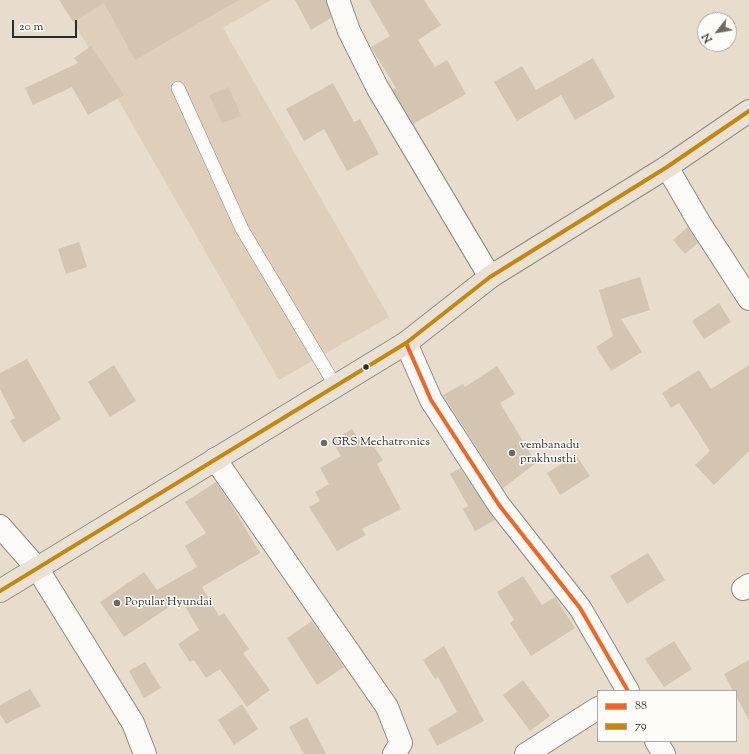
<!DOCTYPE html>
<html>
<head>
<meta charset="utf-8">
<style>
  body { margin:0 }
  #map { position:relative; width:749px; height:754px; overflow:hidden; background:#e8dccc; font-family:"Sorts Mill Goudy",serif }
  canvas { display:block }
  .legend { position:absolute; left:597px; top:690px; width:140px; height:52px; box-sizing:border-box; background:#fdfcf7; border:1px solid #a9a8a5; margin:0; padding:5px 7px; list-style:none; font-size:12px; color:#2b2b2b }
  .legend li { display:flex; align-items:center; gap:8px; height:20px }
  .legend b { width:20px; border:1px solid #a9a8a5 }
  .north { position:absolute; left:697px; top:12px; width:40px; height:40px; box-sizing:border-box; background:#fdfcf7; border:1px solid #a9a8a5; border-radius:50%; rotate:239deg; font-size:11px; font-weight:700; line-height:16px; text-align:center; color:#2b2b2b }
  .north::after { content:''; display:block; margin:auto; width:14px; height:18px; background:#6d6963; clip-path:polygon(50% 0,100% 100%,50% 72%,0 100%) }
  .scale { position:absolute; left:12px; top:20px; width:65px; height:18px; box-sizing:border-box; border:2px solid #2b2b2b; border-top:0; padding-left:5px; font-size:12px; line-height:14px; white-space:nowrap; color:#2b2b2b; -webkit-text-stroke:3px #fdfcf7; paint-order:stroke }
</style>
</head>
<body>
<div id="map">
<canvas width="749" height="754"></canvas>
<ul class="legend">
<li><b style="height:5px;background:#f26522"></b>88</li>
<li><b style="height:5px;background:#c4870b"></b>79</li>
</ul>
<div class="north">N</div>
<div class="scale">20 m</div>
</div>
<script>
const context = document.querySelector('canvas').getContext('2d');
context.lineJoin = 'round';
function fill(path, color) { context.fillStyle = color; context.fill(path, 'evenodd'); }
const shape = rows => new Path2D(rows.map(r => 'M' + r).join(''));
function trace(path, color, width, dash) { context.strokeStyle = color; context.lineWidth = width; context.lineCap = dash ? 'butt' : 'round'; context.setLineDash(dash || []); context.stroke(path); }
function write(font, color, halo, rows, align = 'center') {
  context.font = font + ' "Sorts Mill Goudy",serif'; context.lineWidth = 3; context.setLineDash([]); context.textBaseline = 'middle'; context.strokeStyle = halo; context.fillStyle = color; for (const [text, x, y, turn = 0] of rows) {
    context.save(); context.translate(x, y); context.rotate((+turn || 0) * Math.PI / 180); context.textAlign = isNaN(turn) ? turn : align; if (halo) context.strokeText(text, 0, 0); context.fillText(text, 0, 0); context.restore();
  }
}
fill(shape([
  [61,0,271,0,223,28,389,317,279,380]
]), '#dfcfba');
fill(shape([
  [59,0,239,0,135,60,104,3,73,22],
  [295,0,326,0,331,18,311,30],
  [369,0,424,0,441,25,418,40,435,67,447,60,466,94,413,124,393,90,396,88,371,47,390,36],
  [91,46,124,95,88,115,72,87,33,105,25,88,78,63,74,58],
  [593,58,615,97,575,120,561,95,517,121,494,82,522,66,536,90],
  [333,83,354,122,360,119,379,154,347,171,324,129,304,141,286,109],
  [229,87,241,116,222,123,209,95],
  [688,227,698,243,685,254,673,240],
  [79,242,87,267,66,274,58,249],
  [640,277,650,310,621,319,642,352,611,371,596,347,613,336,599,290],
  [719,303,731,322,704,339,692,321],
  [27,359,61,419,23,443,10,421,15,418,0,389,0,373],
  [114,365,136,401,110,417,88,382],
  [749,365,749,451,714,485,695,465,710,451,679,403,671,408,662,393,699,370,711,389],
  [497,366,515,394,500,403,536,463,503,488,443,395,463,384,465,387],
  [352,429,361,443,368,438,383,460,377,464,401,509,362,529,366,535,337,551,309,507,320,501,315,492,329,484,320,468,341,456,332,441],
  [576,455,590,476,560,495,547,473],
  [460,468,495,520,475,531,463,509,468,506,450,474],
  [216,482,231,504,260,553,202,587,219,616,224,613,249,649,243,653,270,690,247,707,220,669,206,678,194,660,190,662,178,644,199,630,181,599,124,637,100,602,144,572,157,590,197,567,185,546,206,533,185,502],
  [648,553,665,580,627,604,610,576],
  [523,576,542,605,555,597,575,628,531,656,510,623,514,620,497,592],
  [312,621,344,667,317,685,287,638],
  [674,641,692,669,664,687,645,659],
  [444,646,484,721,437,746,428,729,457,712,438,677,435,679,423,660],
  [749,660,749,720,736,696,736,691,733,691,724,674],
  [145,662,161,688,144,698,129,671],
  [523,680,550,716,530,731,503,695],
  [30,689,41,706,6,724,0,714,0,705],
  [242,704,258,729,234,745,218,720],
  [307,717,326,754,304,754,289,727]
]), '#d4c5b3');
const service = shape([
  [178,88,242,229,335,385]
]);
const minor = shape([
  [338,0,349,31,377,87,490,277],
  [667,167,699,222,749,299],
  [406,343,431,400,499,505,580,608,628,691],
  [215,459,387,707,401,743,394,754],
  [0,526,37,568,133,723,145,754],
  [743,589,749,585],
  [656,741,664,754],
  [526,754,598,708]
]);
const trunk = shape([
  [0,591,406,343,490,277,667,167,749,111]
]);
trace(service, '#8f8a81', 14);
trace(minor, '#8f8a81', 24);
trace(trunk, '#8f8a81', 24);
trace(service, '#fcfaf7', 13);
trace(minor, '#fcfaf7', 22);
trace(trunk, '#e9e1d4', 22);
trace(shape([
  [406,343,431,400,499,505,580,608,628,691]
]), '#f26522', 4);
trace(shape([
  [0,591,406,343,490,277,667,167,749,111]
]), '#c4870b', 4);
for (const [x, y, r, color] of [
  [366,367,3.5,"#2b2b2b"],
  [324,443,4,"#6d6963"],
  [512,453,4,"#6d6963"],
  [117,603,4,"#6d6963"]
]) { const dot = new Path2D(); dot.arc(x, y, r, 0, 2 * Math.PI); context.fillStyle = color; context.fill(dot); trace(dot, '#fdfcf7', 1.5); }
write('12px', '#2b2b2b', '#fdfcf7', [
  ["GRS Mechatronics",332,443],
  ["vembanadu",520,446],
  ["prakhusthi",520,460],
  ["Popular Hyundai",125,603]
], 'left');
</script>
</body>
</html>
